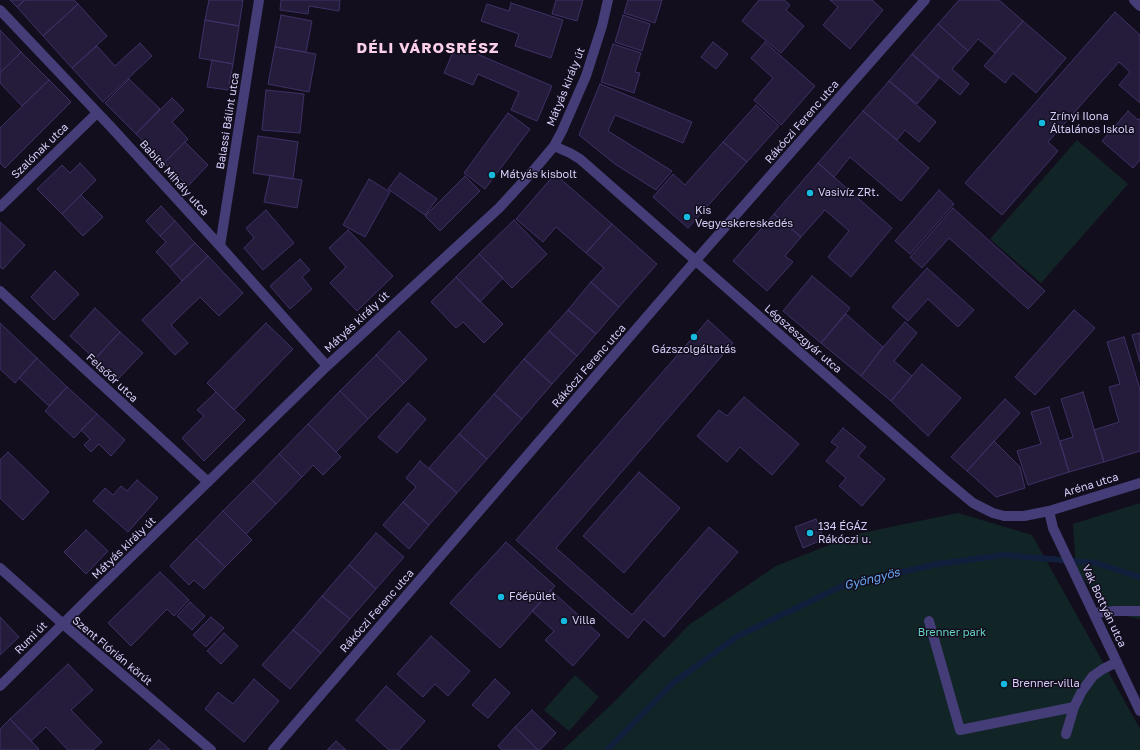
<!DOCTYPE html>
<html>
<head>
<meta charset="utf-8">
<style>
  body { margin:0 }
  canvas { display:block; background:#120e1d }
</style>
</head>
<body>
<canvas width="1140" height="750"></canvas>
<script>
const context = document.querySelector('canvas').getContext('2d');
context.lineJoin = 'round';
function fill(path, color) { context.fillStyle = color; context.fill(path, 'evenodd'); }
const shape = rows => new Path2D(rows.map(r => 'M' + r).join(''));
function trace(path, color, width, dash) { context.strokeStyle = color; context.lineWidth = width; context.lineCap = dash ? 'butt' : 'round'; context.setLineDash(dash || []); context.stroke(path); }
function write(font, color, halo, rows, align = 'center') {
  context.font = font + ' "Golos Text",sans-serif'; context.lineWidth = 3; context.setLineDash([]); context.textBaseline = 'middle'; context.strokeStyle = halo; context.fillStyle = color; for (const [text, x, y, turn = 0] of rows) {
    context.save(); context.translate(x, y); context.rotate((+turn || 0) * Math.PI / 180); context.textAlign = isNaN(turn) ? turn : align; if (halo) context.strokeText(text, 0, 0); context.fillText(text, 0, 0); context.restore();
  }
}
fill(shape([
  [1077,140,1128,184,1041,283,990,239],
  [1140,503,1140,619,1110,613,1076,569,1073,524],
  [958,513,1032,535,1140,729,1140,750,563,750,613,703,689,625,776,566,857,534],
  [575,675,599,697,569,731,544,710]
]), '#112526');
trace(shape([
  [607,750,673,683,738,636,844,585,937,564,1004,555,1096,563,1140,577]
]), '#111f3d', 6);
const building = shape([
  [10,0,25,0,17,7,10,0],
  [25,0,74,0,78,4,43,36,17,7,25,0],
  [209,0,243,0,239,26,205,20,209,0],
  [281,0,340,0,339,11,309,6,308,14,280,10,281,0],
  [556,0,583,0,577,21,552,14,556,0],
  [628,0,662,0,655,23,624,13,628,0],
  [759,0,784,0,790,5,786,10,804,26,781,53,742,21,759,0],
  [830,0,872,0,883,10,850,49,823,25,838,7,830,0],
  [959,0,999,0,1023,21,995,53,978,39,968,51,938,24,959,0],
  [511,3,563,20,551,58,515,46,519,34,481,21,487,4,509,11,511,3],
  [78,4,107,36,72,68,43,36,78,4],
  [1115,12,1140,35,1140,103,1119,85,1130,72,1119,62,1048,142,1058,151,1002,215,965,183,1115,12],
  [281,15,312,21,306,52,275,47,281,15],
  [623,15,650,24,642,51,615,42,623,15],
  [205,20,239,26,233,64,199,58,205,20],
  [1023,21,1066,58,1036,93,1013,73,1005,83,984,66,1023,21],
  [938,24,968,51,952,69,969,84,960,95,912,54,938,24],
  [0,30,21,52,0,73,0,30],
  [713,42,728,54,716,69,701,57,713,42],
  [765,42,815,86,781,125,754,100,773,78,751,58,765,42],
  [140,43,152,56,103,102,72,68,97,46,115,66,140,43],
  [613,44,641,53,635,72,640,73,634,93,601,82,613,44],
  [456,45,552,86,537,121,511,110,519,92,478,74,473,85,444,73,456,45],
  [275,47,316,54,309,92,268,84,275,47],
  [21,52,49,80,22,106,0,83,0,73,21,52],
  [912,54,939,78,917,104,889,81,912,54],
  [212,60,233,64,228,90,207,87,212,60],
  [129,79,160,109,136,134,105,103,129,79],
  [49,80,71,102,5,168,0,163,0,128,49,80],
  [889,81,936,122,919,142,905,130,897,140,863,111,889,81],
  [600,84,692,122,683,143,615,115,608,131,672,171,656,190,615,164,579,135,600,84],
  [266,90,304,94,300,133,262,130,266,90],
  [172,98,184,110,172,122,188,139,164,163,136,134,172,98],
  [756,105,779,126,747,162,723,142,756,105],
  [863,111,929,168,901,201,850,157,834,177,818,163,863,111],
  [1128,111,1138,120,1140,118,1140,160,1133,168,1102,141,1128,111],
  [508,113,530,129,485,189,464,173,508,113],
  [258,136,298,142,293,179,253,173,258,136],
  [185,142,208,165,188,186,164,163,185,142],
  [723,142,747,162,688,228,653,197,673,174,685,185,723,142],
  [80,163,96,180,62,214,37,189,62,165,70,173,80,163],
  [818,163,892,228,851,277,828,257,849,231,825,210,801,237,774,214,818,163],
  [400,173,437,199,425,215,388,189,400,173],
  [555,174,612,224,586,253,556,227,543,242,516,219,555,174],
  [270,175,302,180,297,208,264,202,270,175],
  [465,176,480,191,440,231,425,216,465,176],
  [369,179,390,192,365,237,343,225,369,179],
  [939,190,954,204,910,254,895,241,939,190],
  [81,195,103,217,83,236,62,214,81,195],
  [161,206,175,221,160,236,146,221,161,206],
  [953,208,1045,291,1028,309,949,238,922,268,910,257,953,208],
  [266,210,294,243,263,270,244,248,254,238,246,228,266,210],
  [774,214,801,237,785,256,793,262,767,291,733,261,774,214],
  [514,220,547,254,512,288,479,254,514,220],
  [175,221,195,243,170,267,156,252,166,242,160,236,175,221],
  [0,222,25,245,3,269,0,267,0,222],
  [612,224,657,264,619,307,591,282,604,268,586,253,612,224],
  [348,230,393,276,357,311,330,283,346,267,329,248,348,230],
  [195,243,208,256,182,281,170,267,195,243],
  [479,254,503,278,480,302,456,277,479,254],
  [208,256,243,293,219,316,200,297,171,325,188,343,175,355,142,320,208,256],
  [300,259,310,270,302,277,312,289,290,309,270,286,300,259],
  [927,268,974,310,958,327,928,299,908,321,892,307,927,268],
  [55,271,79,294,54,320,31,297,55,271],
  [812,276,850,308,821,343,783,311,812,276],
  [456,277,503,324,484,343,463,322,456,328,431,302,456,277],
  [591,282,619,307,596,334,568,310,591,282],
  [95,308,120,332,95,359,70,336,95,308],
  [568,310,596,334,577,356,549,331,568,310],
  [1074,310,1095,328,1035,395,1015,377,1074,310],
  [846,314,883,347,861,376,821,343,846,314],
  [708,320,733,343,556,548,632,615,709,527,738,552,664,637,644,619,628,638,516,540,708,320],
  [905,322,917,333,894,361,912,376,891,401,861,376,883,347,905,322],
  [0,323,37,358,15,383,0,369,0,323],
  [266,323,293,349,234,410,207,383,266,323],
  [399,331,427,359,404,383,376,355,399,331],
  [549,331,577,356,552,384,524,359,549,331],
  [120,332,143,353,117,380,95,359,120,332],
  [1140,333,1140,362,1132,335,1140,333],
  [1124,337,1140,389,1140,451,1104,462,1094,430,1119,422,1109,387,1120,384,1107,342,1124,337],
  [376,355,404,383,368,419,340,391,376,355],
  [37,358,67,387,49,406,19,378,37,358],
  [524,359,552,384,522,419,494,394,524,359],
  [922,364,961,398,928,436,891,401,922,364],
  [67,387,97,414,74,438,45,411,67,387],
  [340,391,368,419,336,452,308,424,340,391],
  [216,392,245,420,204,461,182,438,204,416,197,410,216,392],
  [1083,392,1104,462,1069,472,1060,441,1073,437,1061,399,1083,392],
  [494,394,522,419,487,459,459,434,494,394],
  [744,397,799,444,772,475,740,447,727,462,697,436,719,410,727,416,744,397],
  [1005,399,1020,413,967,471,951,457,1005,399],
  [408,403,426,419,397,453,378,437,408,403],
  [1049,407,1069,472,1028,485,1017,451,1041,444,1031,412,1049,407],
  [97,414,125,440,111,456,99,444,91,452,84,445,90,439,81,430,97,414],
  [308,424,341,457,323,475,313,465,302,477,279,454,308,424],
  [843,428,866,447,858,456,885,479,862,506,839,486,846,478,826,461,838,447,831,442,843,428],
  [459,434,487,459,457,493,429,468,459,434],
  [994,441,1020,467,1025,488,996,497,967,471,994,441],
  [8,452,49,492,23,520,0,498,0,460,8,452],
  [279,454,302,477,276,504,253,481,279,454],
  [420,461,457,493,429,525,403,502,416,487,406,478,420,461],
  [639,472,680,508,624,573,583,536,639,472],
  [137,480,158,498,128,532,93,501,105,488,113,495,121,486,127,491,137,480],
  [253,481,276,504,246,534,223,511,253,481],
  [403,502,429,525,409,549,383,525,403,502],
  [223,511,252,540,225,567,196,539,223,511],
  [816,519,824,539,803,548,795,527,816,519],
  [86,530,108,551,86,574,64,552,86,530],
  [376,533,404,557,376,589,349,565,376,533],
  [196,539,225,567,204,589,194,580,189,585,170,566,196,539],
  [506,542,555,586,500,648,450,603,506,542],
  [349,565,376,589,350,619,322,596,349,565],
  [160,572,189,600,174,616,167,609,131,646,108,623,160,572],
  [551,590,600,635,573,666,545,640,554,631,532,611,551,590],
  [322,596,350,619,321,653,293,630,322,596],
  [190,602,205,616,192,630,177,616,190,602],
  [0,617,19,637,0,655,0,617],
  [211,617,224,628,206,647,193,635,211,617],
  [293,630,321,653,290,689,262,665,293,630],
  [224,633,238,646,221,664,207,651,224,633],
  [431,636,470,671,448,696,435,684,423,697,397,674,431,636],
  [68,664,93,690,71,710,102,742,93,750,68,750,46,727,31,741,10,719,68,664],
  [254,679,279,701,244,742,205,709,218,692,233,704,254,679],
  [495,679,510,693,488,718,472,705,495,679],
  [386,686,425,721,399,750,389,750,356,720,386,686],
  [532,710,556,733,540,750,538,750,515,727,532,710],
  [10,719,39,749,38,750,0,750,0,729,10,719],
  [515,727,538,750,502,750,498,746,515,727],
  [159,740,170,750,149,750,159,740],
  [336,741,346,750,327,750,336,741]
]);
fill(building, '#251c3c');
trace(building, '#3f3066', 1);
trace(shape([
  [1134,0,1140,6],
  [0,10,111,127,220,246,327,366],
  [554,146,570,153,580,159,588,166,943,478,973,503,993,513,1004,516,1024,516,1049,511,1140,483],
  [0,207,97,113],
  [220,246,259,0],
  [0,291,208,482],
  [1049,511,1053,528,1140,711],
  [0,568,63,624,211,750],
  [1094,613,1115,611,1140,611],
  [929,621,960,730,1074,707],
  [0,686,96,591,327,366,499,208,534,170,554,146,562,131,586,76,602,26,608,0],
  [1066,734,1074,707,1082,691,1093,676,1103,669,1117,662],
  [273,750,682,276,925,0]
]), '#443d77', 10);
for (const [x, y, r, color] of [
  [1042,123,4,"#16badf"],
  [492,175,4,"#16badf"],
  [810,193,4,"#16badf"],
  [687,217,4,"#16badf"],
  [694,337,4,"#16badf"],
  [810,533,4,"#16badf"],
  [501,597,4,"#16badf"],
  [564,621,4,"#16badf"],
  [1004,684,4,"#16badf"]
]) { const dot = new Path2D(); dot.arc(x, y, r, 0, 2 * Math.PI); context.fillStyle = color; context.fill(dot); trace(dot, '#120e1d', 1.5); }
write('11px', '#d7cefa', '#120e1d', [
  ["Mátyás király út",566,87,-68],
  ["Balassi Bálint utca",228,121,-81],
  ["Rákóczi Ferenc utca",802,122,-49],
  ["Szalónak utca",40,151,-44],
  ["Babits Mihály utca",174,178,48],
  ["Mátyás király út",357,322,-43],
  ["Légszeszgyár utca",803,339,41],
  ["Rákóczi Ferenc utca",589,366,-49],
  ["Felsőőr utca",112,378,43],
  ["Aréna utca",1091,485,-17],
  ["Mátyás király út",124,548,-44],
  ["Vak Bottyán utca",1104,606,65],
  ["Rákóczi Ferenc utca",377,611,-49],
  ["Rumi út",31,638,-45],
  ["Szent Flórián körút",112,651,40]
]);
write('11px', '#d7cefa', '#120e1d', [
  ["Zrínyi Ilona",1050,117],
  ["Általános Iskola",1050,130],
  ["Mátyás kisbolt",500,175],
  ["Vasivíz ZRt.",818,193],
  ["Kis",695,211],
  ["Vegyeskereskedés",695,224],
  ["Gázszolgáltatás",694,350,"center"],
  ["134 ÉGÁZ",818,527],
  ["Rákóczi u.",818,540],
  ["Főépület",509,597],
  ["Villa",572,621],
  ["Brenner-villa",1012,684]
], 'left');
write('11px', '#63d2c0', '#120e1d', [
  ["Brenner park",952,633]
]);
write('italic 12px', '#67a5f0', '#120e1d', [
  ["Gyöngyös",872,579,-14]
]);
context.letterSpacing = '1px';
write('bold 15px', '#fad0e8', '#120e1d', [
  ["DÉLI VÁROSRÉSZ",428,48]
]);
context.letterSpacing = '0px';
</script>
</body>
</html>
